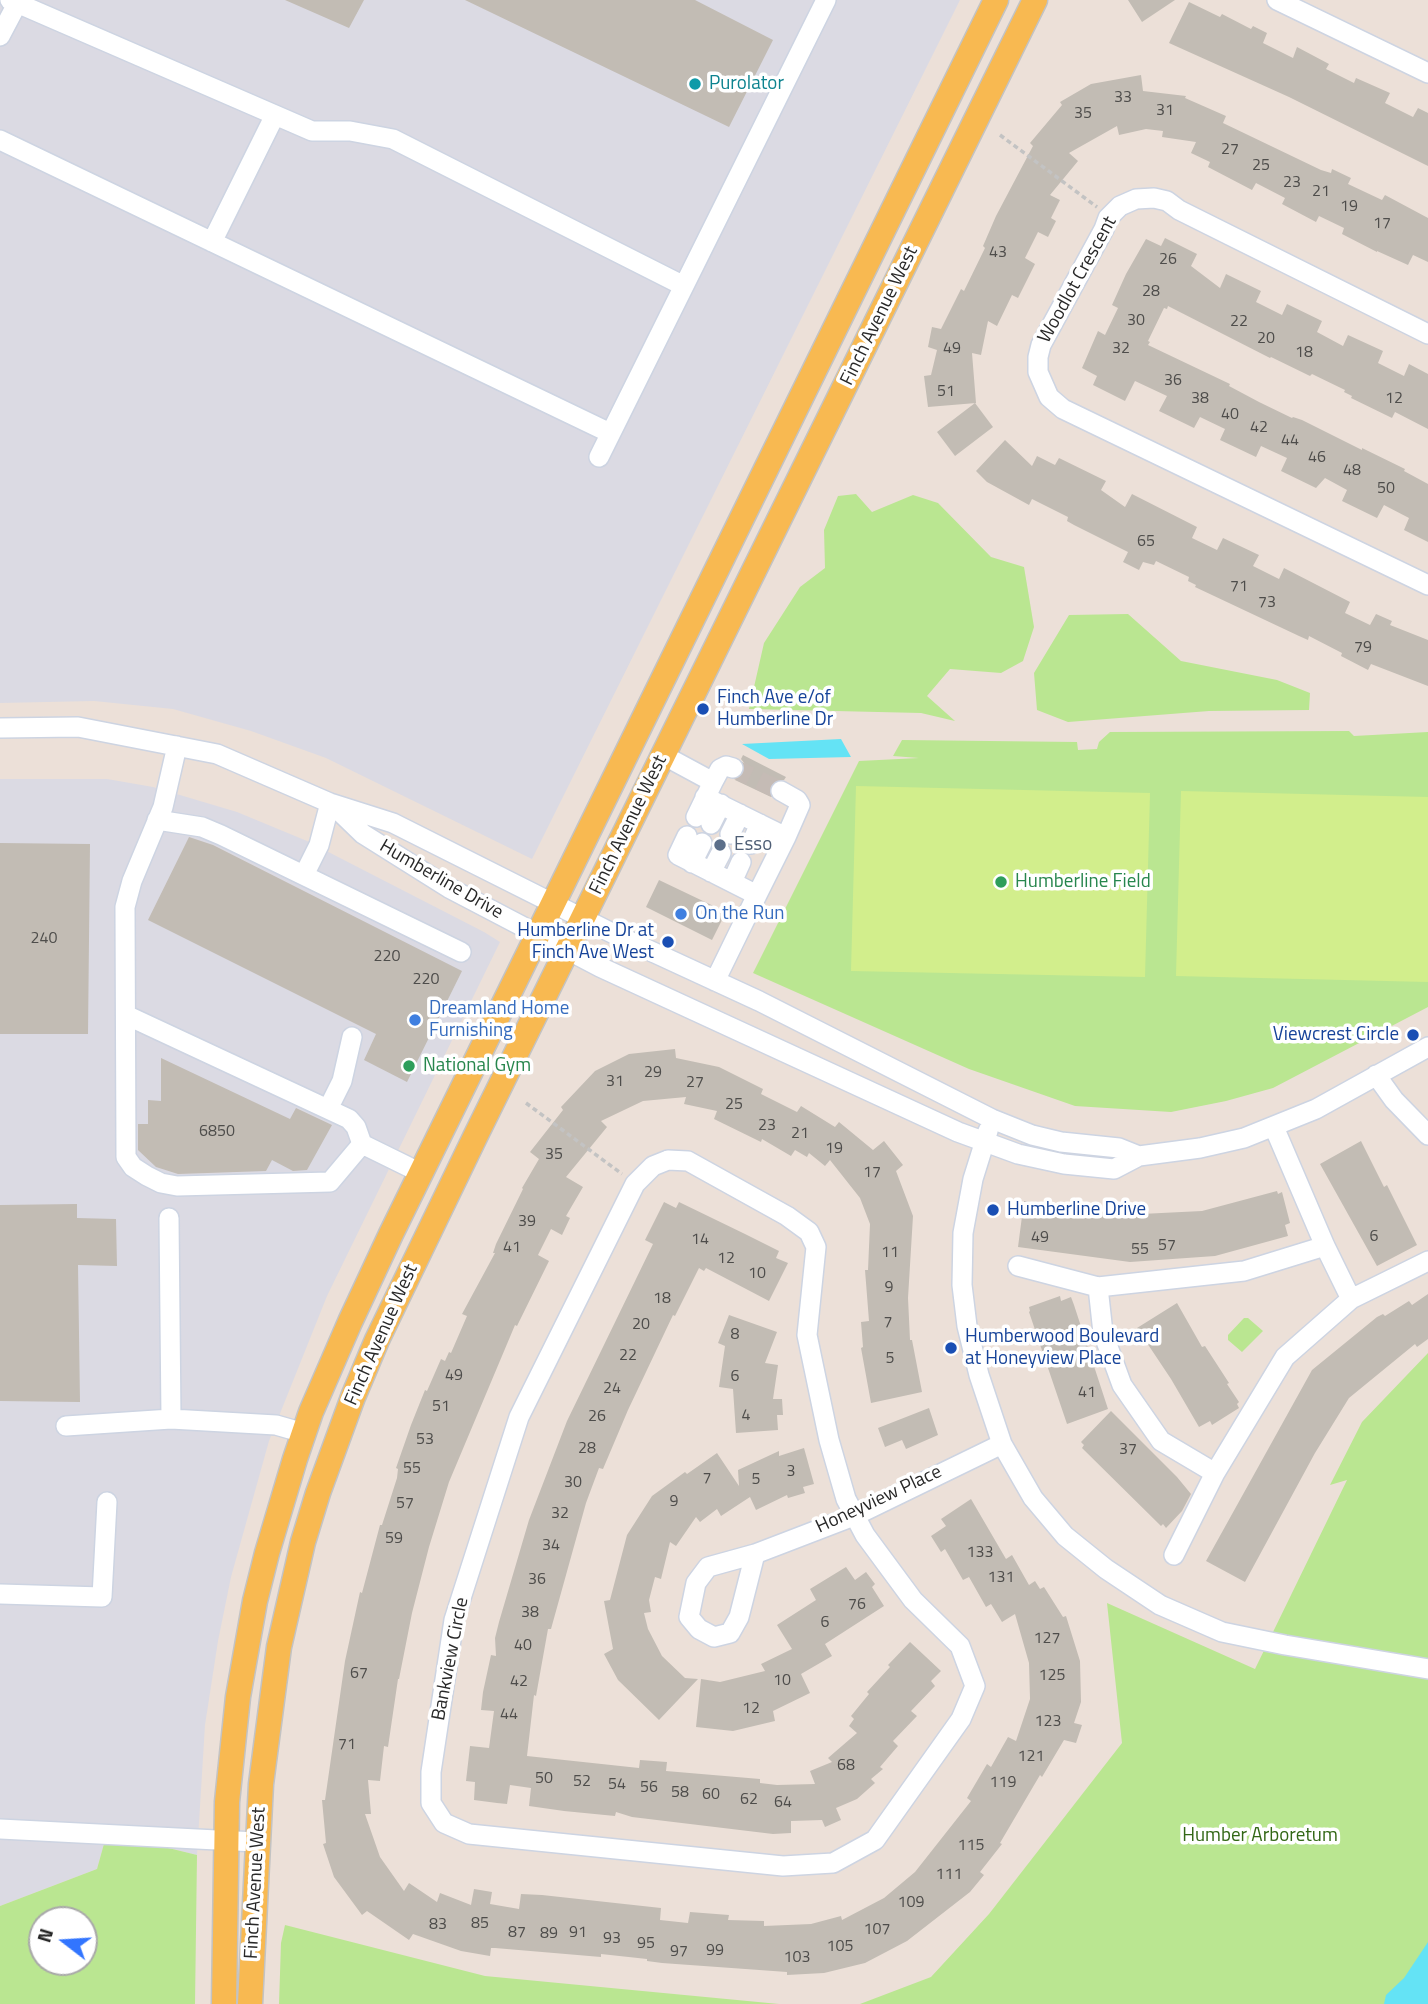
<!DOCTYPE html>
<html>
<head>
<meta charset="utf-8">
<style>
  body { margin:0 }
  #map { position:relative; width:1428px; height:2004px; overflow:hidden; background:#ece0d8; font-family:"Titillium Web",sans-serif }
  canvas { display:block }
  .north { position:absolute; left:28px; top:1906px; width:70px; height:70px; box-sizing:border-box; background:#fff; border:2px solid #a9a9a9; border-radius:50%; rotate:287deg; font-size:19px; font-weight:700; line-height:28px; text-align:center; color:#282828 }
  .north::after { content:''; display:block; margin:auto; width:24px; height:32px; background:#3275ff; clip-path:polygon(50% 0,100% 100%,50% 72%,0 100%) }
</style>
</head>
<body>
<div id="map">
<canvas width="1428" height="2004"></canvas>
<div class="north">N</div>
</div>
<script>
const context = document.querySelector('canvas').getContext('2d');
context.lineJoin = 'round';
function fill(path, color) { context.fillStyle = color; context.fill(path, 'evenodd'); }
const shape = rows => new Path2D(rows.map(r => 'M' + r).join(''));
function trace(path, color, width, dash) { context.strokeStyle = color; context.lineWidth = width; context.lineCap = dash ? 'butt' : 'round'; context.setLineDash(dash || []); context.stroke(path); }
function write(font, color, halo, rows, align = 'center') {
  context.font = font + ' "Titillium Web",sans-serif'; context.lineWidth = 7; context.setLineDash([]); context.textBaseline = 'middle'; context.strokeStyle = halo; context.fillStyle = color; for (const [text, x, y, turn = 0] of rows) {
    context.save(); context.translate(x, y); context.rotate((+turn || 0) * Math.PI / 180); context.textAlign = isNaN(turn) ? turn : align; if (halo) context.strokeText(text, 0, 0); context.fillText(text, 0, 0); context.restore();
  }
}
fill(shape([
  [0,0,960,0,532,859,326,758,251,731,173,709,94,701,0,703],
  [0,779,107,779,153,787,237,812,307,841,484,932,500,942,327,1296,269,1441,231,1577,218,1641,205,1725,197,1855,107,1833,97,1869,0,1906]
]), '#dbdae3');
fill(shape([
  [856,494,872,512,913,495,938,503,991,557,1024,567,1034,627,1023,661,1001,673,950,669,927,696,955,721,921,713,749,709,764,643,800,587,825,568,824,530,838,496],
  [1128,614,1181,661,1277,680,1310,693,1309,710,1209,711,1068,722,1037,710,1034,673,1069,615],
  [1349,731,1354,736,1428,732,1428,1007,1273,1088,1226,1101,1171,1112,1075,1106,969,1069,753,973,859,761,919,758,893,756,902,740,1077,742,1078,750,1097,749,1099,742,1110,732],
  [1244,1318,1248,1318,1263,1331,1242,1352,1228,1340,1228,1335],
  [1428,1353,1428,2004,860,2004,931,1977,989,1914,1122,1743,1107,1603,1255,1669,1347,1480,1330,1485,1362,1422],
  [107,1833,197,1855,195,2004,0,2004,0,1906,97,1869],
  [42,1920,84,1920,84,1962,42,1962],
  [285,1925,485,1976,779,2004,279,2004,281,1943]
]), '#bae691');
fill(shape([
  [856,786,1150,793,1145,977,851,971],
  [1181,791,1428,797,1428,982,1176,976]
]), '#d2ee8c');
fill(shape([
  [841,739,851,757,769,759,742,744],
  [1428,1942,1428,2004,1384,2004,1386,1995,1404,1978]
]), '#64e3f5');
fill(shape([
  [285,0,364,0,349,28],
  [465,0,695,0,773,40,729,127],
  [1128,0,1175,0,1142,22],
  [1189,2,1220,17,1222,14,1251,29,1253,26,1267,33,1263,43,1293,58,1297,47,1329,64,1326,69,1354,83,1356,78,1390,93,1385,103,1413,117,1418,108,1428,113,1428,166,1289,97,1169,43],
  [1141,75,1143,91,1186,96,1185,98,1226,116,1223,123,1321,170,1331,173,1332,169,1351,178,1348,184,1382,200,1385,195,1428,218,1428,262,1413,255,1408,265,1377,251,1377,252,1342,234,1344,228,1319,216,1316,222,1282,204,1285,198,1256,183,1252,190,1208,167,1210,162,1191,153,1196,142,1162,137,1163,131,1146,129,1119,135,1117,126,1069,153,1078,161,1050,195,1060,200,1051,218,1056,221,1048,237,1038,232,1025,258,1035,264,1018,298,1012,295,997,326,988,321,981,355,972,353,976,403,928,407,924,376,931,375,937,350,928,347,932,327,941,329,961,289,964,291,985,248,983,246,996,216,1033,146,1030,143,1062,105,1060,102,1091,84],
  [1165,238,1197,254,1191,266,1220,288,1226,274,1261,291,1256,302,1282,315,1287,304,1322,321,1317,332,1343,346,1348,335,1383,351,1378,363,1404,376,1409,364,1428,374,1428,429,1395,412,1392,418,1351,398,1352,396,1344,392,1345,390,1312,374,1310,376,1271,357,1270,358,1168,306,1167,309,1164,308,1148,341,1150,342,1148,345,1230,384,1229,386,1259,402,1292,418,1293,417,1302,420,1362,450,1362,448,1405,469,1404,471,1428,484,1428,542,1404,530,1409,518,1384,505,1377,518,1342,501,1347,490,1325,478,1316,488,1281,471,1287,458,1261,446,1256,457,1220,440,1225,429,1200,417,1194,428,1159,411,1167,396,1135,381,1125,401,1093,385,1097,376,1082,368,1098,331,1105,335,1118,308,1112,305,1126,274,1146,239,1161,246],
  [975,403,993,427,955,456,937,432],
  [1005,440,1032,466,1037,456,1055,465,1059,458,1106,481,1101,490,1125,507,1132,494,1197,527,1192,538,1217,550,1223,538,1259,555,1253,566,1279,579,1284,568,1350,602,1345,613,1370,625,1376,614,1392,621,1390,625,1428,640,1428,686,1371,664,1368,670,1341,656,1342,653,1309,636,1308,640,1299,636,1195,587,1196,585,1188,581,1189,577,1156,561,1154,565,1143,562,1139,570,1123,562,1128,552,1074,525,1067,521,1068,517,1032,499,1029,505,987,482,976,471],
  [743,755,786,777,784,780,775,780,771,784,769,790,771,797,735,780,741,777,745,772,745,764,741,759],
  [189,837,213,845,462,971,407,1082,364,1060,376,1034,148,920],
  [0,843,90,844,88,1034,0,1034],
  [659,880,726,912,712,940,646,907],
  [675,1049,676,1058,719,1067,763,1089,761,1094,797,1112,801,1106,835,1127,839,1122,873,1150,884,1141,903,1165,896,1171,913,1216,908,1298,910,1340,912,1340,922,1392,871,1403,861,1348,863,1347,861,1322,869,1321,865,1270,868,1270,870,1224,860,1198,830,1160,825,1166,809,1153,807,1157,795,1150,791,1156,762,1139,761,1142,714,1119,717,1111,684,1104,686,1097,643,1101,601,1121,607,1127,566,1177,583,1187,566,1216,570,1218,562,1235,551,1229,538,1255,549,1261,517,1326,515,1325,449,1482,429,1547,412,1613,399,1679,398,1679,388,1747,384,1746,380,1781,368,1780,371,1814,365,1814,380,1857,404,1891,409,1883,437,1902,440,1893,471,1905,474,1889,492,1892,490,1904,519,1909,521,1894,542,1895,661,1908,660,1920,688,1923,690,1912,729,1915,728,1920,764,1921,764,1926,811,1924,841,1916,842,1920,884,1898,915,1872,971,1801,967,1798,987,1764,991,1767,1008,1737,1016,1741,1030,1699,1029,1663,1015,1614,1002,1622,991,1604,986,1607,969,1577,963,1580,945,1549,941,1552,931,1536,946,1526,941,1519,971,1499,1006,1559,1012,1555,1029,1585,1035,1581,1040,1589,1044,1587,1063,1617,1066,1616,1080,1661,1081,1702,1074,1723,1082,1725,1076,1743,1064,1740,1042,1777,1040,1775,1000,1843,1002,1844,980,1872,984,1875,970,1892,907,1941,865,1963,824,1973,787,1975,787,1972,662,1963,647,1961,647,1959,601,1954,601,1957,495,1948,491,1948,490,1956,461,1951,413,1934,409,1940,367,1911,362,1915,334,1877,323,1844,326,1843,322,1800,325,1800,345,1661,360,1592,362,1593,380,1525,382,1525,397,1478,398,1469,396,1468,411,1425,425,1390,427,1391,441,1359,445,1361,449,1352,451,1353,467,1316,462,1314,495,1253,493,1253,496,1244,523,1189,522,1188,539,1159,530,1152,563,1110,561,1107,595,1071,629,1054],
  [161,1058,290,1119,296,1108,332,1125,307,1170,293,1171,272,1160,266,1171,178,1174,156,1167,138,1150,138,1124,148,1124,148,1100,161,1101],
  [1361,1141,1384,1187,1387,1185,1417,1245,1377,1266,1320,1164],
  [1277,1191,1278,1194,1282,1192,1290,1223,1285,1225,1288,1236,1215,1256,1130,1262,1018,1247,1024,1201,1121,1215,1202,1211],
  [664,1202,676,1208,679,1202,745,1234,779,1251,776,1258,788,1263,769,1301,706,1268,704,1271,699,1268,675,1316,673,1315,628,1410,603,1469,599,1468,586,1503,551,1629,548,1629,536,1696,534,1695,527,1756,639,1768,640,1760,667,1762,666,1771,760,1779,760,1783,777,1785,815,1784,810,1771,832,1762,828,1758,857,1733,849,1726,854,1719,851,1716,869,1694,867,1692,890,1667,888,1665,910,1642,941,1671,931,1681,935,1686,911,1711,917,1716,893,1741,898,1746,880,1767,883,1769,871,1779,875,1783,857,1799,836,1808,841,1820,825,1827,822,1820,791,1821,791,1833,773,1834,632,1817,616,1812,615,1816,564,1811,529,1806,531,1788,510,1785,507,1804,497,1803,474,1800,475,1782,466,1781,470,1746,489,1748,494,1711,481,1710,483,1692,491,1655,496,1656,495,1638,499,1622,529,1520,567,1421,653,1244,645,1240],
  [77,1204,77,1218,116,1219,117,1266,78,1265,80,1402,0,1401,0,1205],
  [1428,1294,1428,1339,1417,1347,1415,1344,1349,1398,1315,1453,1245,1582,1206,1561,1312,1370,1377,1317,1383,1314,1385,1316,1409,1301,1412,1305],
  [1060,1296,1061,1301,1071,1297,1074,1305,1108,1409,1067,1424,1029,1312,1030,1311,1029,1307],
  [1177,1303,1202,1347,1205,1346,1229,1383,1227,1384,1239,1402,1237,1404,1239,1408,1212,1425,1210,1421,1199,1427,1171,1379,1137,1328],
  [729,1315,777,1332,765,1363,778,1365,773,1399,782,1399,783,1415,777,1415,778,1430,736,1433,733,1389,719,1387,725,1346,718,1343],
  [929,1408,938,1435,906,1449,902,1440,885,1447,878,1428],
  [1111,1411,1177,1477,1191,1494,1182,1511,1166,1528,1163,1524,1161,1526,1082,1448,1084,1445,1081,1442],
  [804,1448,814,1484,803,1487,805,1493,788,1498,787,1495,756,1510,750,1497,721,1516,717,1509,700,1522,696,1517,676,1546,670,1542,661,1579,655,1577,649,1600,651,1612,644,1613,648,1629,662,1656,685,1678,698,1679,659,1720,618,1680,604,1654,613,1649,604,1601,610,1600,627,1535,652,1496,685,1472,687,1474,717,1453,739,1486,738,1470,779,1451,779,1456],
  [846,1567,855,1580,866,1572,875,1584,872,1587,884,1606,825,1644,832,1656,801,1674,810,1693,773,1711,775,1721,733,1731,696,1727,701,1679,720,1682,765,1671,761,1664,792,1649,777,1625,816,1600,810,1589]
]), '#c2bcb4');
trace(shape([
  [733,768,781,791]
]), '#c5bbb5', 19, [19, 10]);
const minor = shape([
  [10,0,312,131,350,131,393,139,684,286],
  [1277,0,1428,73],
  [0,36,19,0],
  [0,140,610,433],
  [212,242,275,115],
  [1428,334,1179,210,1167,201,1154,198,1136,199,1120,206,1108,218,1104,229,1041,345,1038,357,1038,372,1049,397,1063,409,1428,585],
  [599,457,826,0],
  [0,728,78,727,217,754,330,803,393,823,616,935,759,1001,992,1119,1032,1135,1061,1142,1119,1148,1139,1156],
  [177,746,163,807,132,881,125,907,126,1157,133,1167,147,1176,161,1183,177,1186,330,1182,362,1144],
  [663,755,713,782,696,817],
  [713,782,720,769,726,766,733,768],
  [781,791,797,800,800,805,786,837],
  [705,797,786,837,757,895],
  [334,806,363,834,449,888,600,967,958,1132,1018,1154,1064,1164,1114,1169,1139,1156,1200,1148,1244,1138,1316,1109,1428,1047],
  [157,820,202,827,221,835,461,952],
  [711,824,721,804],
  [730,834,740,814],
  [687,836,678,855,757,895,715,981],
  [751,844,760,824],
  [692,863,702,843],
  [711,872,721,853],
  [304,875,319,845,330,803],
  [732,882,741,862],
  [126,1015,349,1119,356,1127,362,1144,421,1173],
  [1376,1075,1394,1100,1428,1135],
  [328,1109,342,1081,352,1037],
  [1274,1127,1325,1246,1351,1299],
  [988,1131,973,1179,963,1233,962,1285,967,1326,979,1375,1002,1444,1033,1498,1065,1536,1106,1569,1160,1605,1222,1632,1285,1645,1428,1669],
  [668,1160,688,1161,787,1216,809,1232,816,1247,807,1335,829,1440,846,1499,865,1535,913,1600,960,1646,975,1686,961,1719,875,1840,833,1863,783,1866,469,1834,444,1823,431,1803,431,1772,454,1620,519,1417,635,1184,653,1166,668,1160],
  [169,1218,171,1419],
  [1018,1266,1098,1287,1244,1271,1325,1246],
  [1098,1287,1103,1333,1122,1385,1161,1441,1215,1473],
  [66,1426,171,1419,276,1425,304,1433],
  [755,1554,739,1617,730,1633,714,1637,699,1629,689,1617,696,1583,708,1567,755,1554,854,1516,1002,1444],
  [1174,1555,1215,1473,1285,1357,1351,1299,1428,1261],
  [0,1594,102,1597,107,1502],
  [0,1829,256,1842]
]);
const major = shape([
  [224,2004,227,1802,238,1697,255,1601,267,1553,295,1459,311,1412,350,1322,391,1234,996,0],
  [250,2004,261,1784,279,1647,303,1542,318,1493,353,1397,377,1340,476,1135,1035,0]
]);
trace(minor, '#cdd4e2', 22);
trace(major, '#c3c3c3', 27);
trace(shape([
  [1000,135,1097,207],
  [526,1103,622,1174]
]), '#c3c3c3', 3.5, [5, 3.5]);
trace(minor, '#fff', 19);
trace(major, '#f8b951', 24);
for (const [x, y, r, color] of [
  [695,84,7,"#0f9aa8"],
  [703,709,7,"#1a4fb4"],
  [720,845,7,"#5c6f8a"],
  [1001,882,7,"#2e9e5b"],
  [681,914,7,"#3f7fe0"],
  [668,942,7,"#1a4fb4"],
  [415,1020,7,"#3f7fe0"],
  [1413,1035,7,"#1a4fb4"],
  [409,1066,7,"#2e9e5b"],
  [993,1210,7,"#1a4fb4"],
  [951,1348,7,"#1a4fb4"]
]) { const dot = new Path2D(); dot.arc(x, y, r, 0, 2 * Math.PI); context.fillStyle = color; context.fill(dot); trace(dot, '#fff', 2.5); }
write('16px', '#4e4d4b', null, [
  ["33",1123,98],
  ["31",1165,111],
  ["35",1083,114],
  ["27",1230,150],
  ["25",1261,166],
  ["23",1292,183],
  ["21",1321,192],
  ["19",1349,207],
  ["17",1382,224],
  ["43",998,253],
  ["26",1168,260],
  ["28",1151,292],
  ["30",1136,321],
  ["22",1239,322],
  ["20",1266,339],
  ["49",952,349],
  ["32",1121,349],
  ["18",1304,353],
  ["36",1173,381],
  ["51",946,392],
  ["38",1200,399],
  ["12",1394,399],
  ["40",1230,415],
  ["42",1259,428],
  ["44",1290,441],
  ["46",1317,458],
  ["48",1352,471],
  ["50",1386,489],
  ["65",1146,542],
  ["71",1239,587],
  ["73",1267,603],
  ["79",1363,648],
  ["240",44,939],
  ["220",387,957],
  ["220",426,980],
  ["29",653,1073],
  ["31",615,1082],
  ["27",695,1083],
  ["25",734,1105],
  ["23",767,1126],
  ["6850",217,1132],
  ["21",800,1134],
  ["19",834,1149],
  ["35",554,1155],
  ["17",872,1173],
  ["39",527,1222],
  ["6",1374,1237],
  ["49",1040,1238],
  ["14",700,1240],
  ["57",1167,1246],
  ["41",512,1248],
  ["55",1140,1250],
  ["11",890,1253],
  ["12",726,1259],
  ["10",757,1274],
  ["9",889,1288],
  ["18",662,1299],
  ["7",888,1323],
  ["20",641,1325],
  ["8",735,1335],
  ["22",628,1356],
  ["5",890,1359],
  ["49",454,1376],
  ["6",735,1377],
  ["24",612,1389],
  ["41",1087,1393],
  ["51",441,1407],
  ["4",746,1416],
  ["26",597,1417],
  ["53",425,1440],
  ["28",587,1449],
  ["37",1128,1450],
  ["55",412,1469],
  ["3",791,1472],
  ["7",707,1479],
  ["5",756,1480],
  ["30",573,1483],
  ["9",674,1502],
  ["57",405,1504],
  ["32",560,1514],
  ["59",394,1539],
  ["34",551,1546],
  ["133",980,1553],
  ["131",1001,1578],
  ["36",537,1580],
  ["76",857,1605],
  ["38",530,1613],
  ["6",825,1623],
  ["127",1047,1639],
  ["40",523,1646],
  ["67",359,1674],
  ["125",1052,1676],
  ["10",782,1681],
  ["42",519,1682],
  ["12",751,1709],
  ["44",509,1715],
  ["123",1048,1722],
  ["71",347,1745],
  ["121",1031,1757],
  ["68",846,1766],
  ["50",544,1779],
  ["52",582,1782],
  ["119",1003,1783],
  ["54",617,1785],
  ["56",649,1788],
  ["58",680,1793],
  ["60",711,1795],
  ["62",749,1800],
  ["64",783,1803],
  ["115",971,1846],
  ["111",949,1875],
  ["109",911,1903],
  ["85",480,1924],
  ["83",438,1925],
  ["107",877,1930],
  ["87",517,1933],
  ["91",578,1933],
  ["89",549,1934],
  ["93",612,1939],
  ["95",646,1944],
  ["105",840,1947],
  ["99",715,1951],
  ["97",679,1952],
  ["103",797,1958]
]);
write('19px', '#0d838f', '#fff', [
  ["Purolator",709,84]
], 'left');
write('19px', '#282828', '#fff', [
  ["Woodlot Crescent",1078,280,-61],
  ["Finch Avenue West",880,316,-64],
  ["Finch Avenue West",629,825,-64],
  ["Humberline Drive",441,880,30],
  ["Finch Avenue West",382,1335,-66],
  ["Honeyview Place",879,1500,-25],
  ["Bankview Circle",451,1659,-79],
  ["Finch Avenue West",256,1883,-87]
]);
write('19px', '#164399', '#fff', [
  ["Finch Ave e/of",717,698],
  ["Humberline Dr",717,720],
  ["Humberline Dr at",654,931,"right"],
  ["Finch Ave West",654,953,"right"],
  ["Viewcrest Circle",1399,1035,"right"],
  ["Humberline Drive",1007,1210],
  ["Humberwood Boulevard",965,1337],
  ["at Honeyview Place",965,1359]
], 'left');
write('19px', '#4e5e75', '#fff', [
  ["Esso",734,845]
], 'left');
write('19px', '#27864d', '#fff', [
  ["Humberline Field",1015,882],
  ["National Gym",423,1066]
], 'left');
write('19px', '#366cbe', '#fff', [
  ["On the Run",695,914],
  ["Dreamland Home",429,1009],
  ["Furnishing",429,1031]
], 'left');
write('19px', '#326715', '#fff', [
  ["Humber Arboretum",1260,1836]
]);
</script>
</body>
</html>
